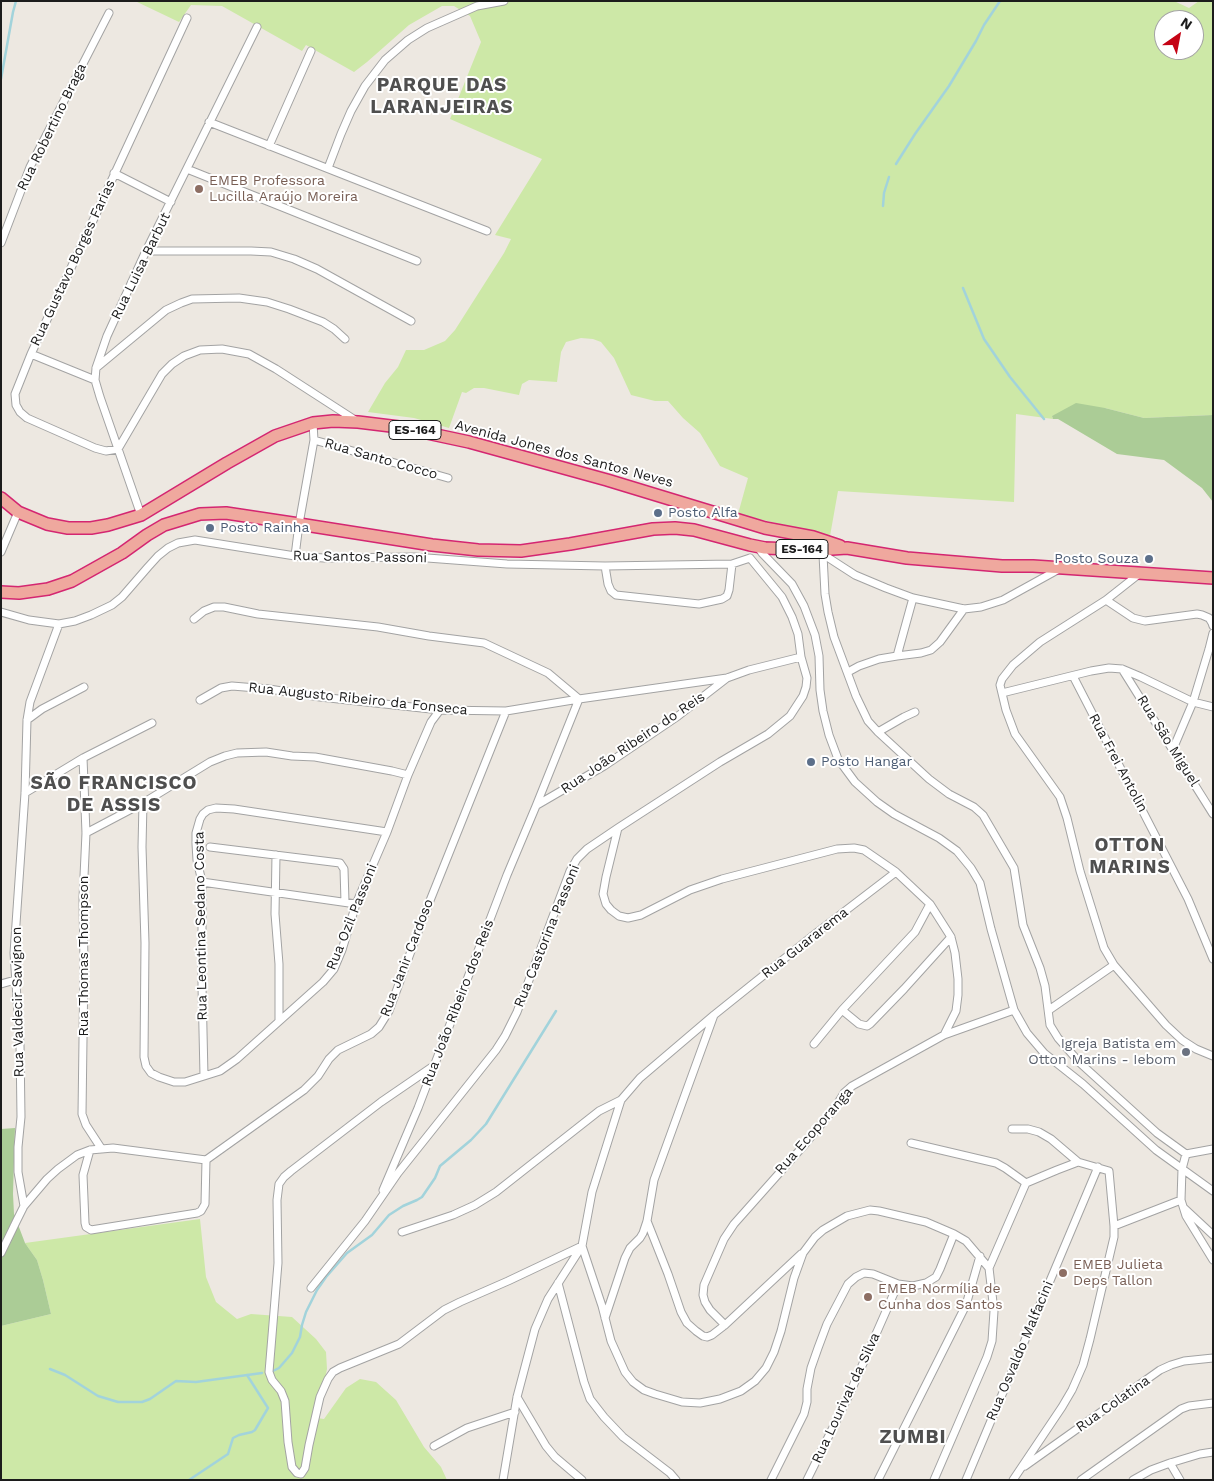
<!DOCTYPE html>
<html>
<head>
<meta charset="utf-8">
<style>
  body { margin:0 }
  #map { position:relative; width:1214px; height:1481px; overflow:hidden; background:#ede8e1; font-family:"Work Sans",sans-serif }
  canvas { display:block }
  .frame { position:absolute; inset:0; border:2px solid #1c1c1c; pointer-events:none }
  .north { position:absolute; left:1154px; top:10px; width:50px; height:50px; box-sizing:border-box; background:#fff; border:1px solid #a4a4a4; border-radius:50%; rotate:33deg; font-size:14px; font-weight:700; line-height:20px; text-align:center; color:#1c1c1c }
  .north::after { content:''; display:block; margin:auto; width:18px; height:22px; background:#c50315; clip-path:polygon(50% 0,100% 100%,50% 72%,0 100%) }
</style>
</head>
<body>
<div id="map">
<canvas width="1214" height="1481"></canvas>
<div class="frame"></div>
<div class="north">N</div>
</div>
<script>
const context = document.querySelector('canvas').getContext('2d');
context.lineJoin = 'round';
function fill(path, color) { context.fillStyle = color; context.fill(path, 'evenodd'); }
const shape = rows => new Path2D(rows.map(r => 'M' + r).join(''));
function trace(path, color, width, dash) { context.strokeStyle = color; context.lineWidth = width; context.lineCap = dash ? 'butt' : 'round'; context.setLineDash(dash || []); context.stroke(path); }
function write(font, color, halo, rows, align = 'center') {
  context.font = font + ' "Work Sans",sans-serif'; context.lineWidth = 4; context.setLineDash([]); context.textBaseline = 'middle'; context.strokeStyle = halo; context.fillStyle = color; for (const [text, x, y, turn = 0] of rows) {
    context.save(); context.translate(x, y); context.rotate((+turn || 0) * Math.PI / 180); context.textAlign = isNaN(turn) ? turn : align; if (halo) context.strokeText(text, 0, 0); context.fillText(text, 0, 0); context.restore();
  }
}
fill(shape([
  [135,1,1174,1,1189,8,1199,1,1213,1,1213,415,1144,418,1105,408,1052,416,1053,419,1016,414,1014,502,838,491,830,536,738,514,748,478,720,466,700,433,683,418,668,401,655,401,631,395,614,358,601,342,593,339,581,338,566,342,561,352,557,382,529,380,522,384,519,395,484,388,474,388,466,393,462,392,449,428,414,418,368,412,385,383,398,367,406,350,424,350,445,341,455,330,504,253,511,239,495,235,542,159,450,119,481,42,470,16,454,6,442,6,409,25,367,62,354,72,306,45,302,51,222,6,191,5,179,22],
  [1164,20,1194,20,1194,50,1164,50],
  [200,1219,206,1277,216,1302,237,1319,251,1314,292,1317,316,1339,326,1352,327,1369,317,1418,324,1419,346,1388,360,1379,376,1382,396,1400,424,1447,441,1467,447,1480,1,1480,1,1326,51,1314,43,1280,37,1260,25,1243]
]), '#cde8a7');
fill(shape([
  [1076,403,1105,408,1144,418,1213,415,1213,502,1202,488,1164,460,1117,454,1058,419,1053,419,1052,416],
  [15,1128,13,1194,14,1214,25,1243,37,1260,43,1280,51,1314,1,1326,1,1129]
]), '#abcc96');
trace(shape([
  [1,79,13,12,16,1],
  [896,164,915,134,949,86,976,41,984,25,1000,1],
  [883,206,884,193,889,177],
  [963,288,984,339,1010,377,1044,419],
  [50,1369,65,1375,98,1396,118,1402,142,1402,150,1399,176,1381,196,1382,262,1373],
  [271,1372,279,1368,292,1353,300,1337,302,1325,306,1312,317,1290,326,1277,347,1253,372,1235,389,1215,403,1206,417,1200,422,1197,435,1178,440,1166,471,1140,486,1124,556,1011],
  [189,1480,228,1454,233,1438,239,1435,252,1432,255,1430,268,1408,247,1375]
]), '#a2d3db', 2.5);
const minor = shape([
  [187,18,31,354,15,394,16,405,20,412,27,418,95,448,106,451,118,449,162,374,172,364,184,356,200,350,222,349,249,354,276,369,355,420],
  [209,122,487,231],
  [269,146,311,51],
  [328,168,341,134,351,111,365,86,385,60,408,40,427,28,477,6,504,1],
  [187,169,417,261],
  [114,173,171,202],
  [1,243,30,167,109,13],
  [146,251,251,251,271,252,294,259,317,269,411,321],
  [31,354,95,380],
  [96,368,166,310,181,303,192,299,239,298,267,302,289,309,323,322,334,329,345,339],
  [314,440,448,478],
  [141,515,100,397,95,380,96,368,107,336,146,251,257,27],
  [758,547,762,553,792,584,804,606,815,635,819,656,820,690,823,711,829,735,838,759,855,782,877,802,894,814,939,838,957,851,971,868,980,883,991,929,1014,1010,1027,1033,1044,1053,1083,1084,1156,1150,1213,1191],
  [1,552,18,512],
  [821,553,855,575,886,588,913,598,964,609,981,607,1003,600,1061,568],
  [823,555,825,594,828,612,834,637,856,696,868,721,878,732,929,779,949,794,974,807,983,815,1014,868,1023,925,1040,968,1045,986,1050,1025,1058,1038,1080,1063,1157,1133,1186,1154],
  [295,556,299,524,314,440,313,423],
  [605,566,608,584,611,591,616,595,699,604,722,599,727,596,729,590,732,564],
  [1139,574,1106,600,1040,642,1013,665,1002,679,1000,685,1006,710,1015,734,1060,797,1067,818,1080,871,1104,948,1114,965,1166,1025,1182,1040,1196,1049,1213,1056],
  [1106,600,1133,618,1145,621,1197,614,1202,615,1209,618,1212,623,1213,626],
  [1,612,29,620,59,624,75,621,91,615,112,605,122,597,148,567,158,556,168,548,178,543,195,540,295,556,324,558,414,557,507,564,605,566,732,564,750,558],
  [194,619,204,611,214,607,224,607,258,614,378,627,429,636,484,643,548,673,579,699],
  [897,656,913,598],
  [1122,669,1213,814],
  [848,672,859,666,879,659,897,656,921,653,931,650,940,642,964,609],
  [1073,676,1188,899,1213,959],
  [1002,693,1091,671,1109,668,1122,669,1141,677,1193,702,1213,707],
  [200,700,221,688,232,686,269,689,320,697,440,710,506,711,579,699,727,678,749,670,801,657],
  [27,720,42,709,84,687],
  [878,732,904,717,915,712],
  [1173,749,1193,702,1209,649,1213,633],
  [83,758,86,833,83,898,84,965,82,1114,86,1125,101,1148],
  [25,793,83,758,152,723],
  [143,803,142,847,145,943,144,1057,146,1066,151,1073,159,1077,174,1082,185,1082,220,1071,237,1059,323,982,334,969,342,950,356,904,387,832,408,775,431,722,440,710],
  [537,805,604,766,678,716,727,678],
  [618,828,606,877,603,894,606,904,611,910,619,916,628,918,641,915,690,890,722,879,837,849,854,848,864,850,896,872,930,904,951,937,955,953,958,979,958,995,956,1011,944,1035],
  [86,833,143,803,210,762,225,756,237,753,266,752,292,756,315,757,392,771,408,775],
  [210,847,340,863,344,869,345,902],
  [276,855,275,914,279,964,279,1021],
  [202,882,356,904],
  [1,984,15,980],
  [842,1010,859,1024,867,1026,870,1024,904,989,951,937],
  [1049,1010,1114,965],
  [814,1044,842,1010,915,932,930,904],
  [435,1065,381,1102,291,1171,284,1177,279,1184,277,1200,278,1263,269,1372,272,1380,281,1391,285,1401,288,1442,292,1467,297,1473,301,1474,305,1468,309,1445,320,1397,328,1379,333,1372,340,1368,399,1344,444,1310,460,1302,508,1281,582,1246,602,1306,611,1341,625,1372,633,1382,644,1390,655,1394,682,1402,700,1403,720,1399,741,1391,755,1381,766,1368,774,1352,781,1331,794,1278,803,1253,815,1237,823,1230,847,1216,870,1210,879,1211,926,1222,954,1234,966,1241,989,1268,994,1311,992,1341,987,1357,934,1480],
  [204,1076,202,986,202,882,197,860,196,844,196,833,200,819,203,814,208,810,216,808,234,809,387,832],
  [1012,1129,1028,1129,1039,1132,1051,1139,1078,1162],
  [911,1143,996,1163,1005,1168,1026,1183],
  [1213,1149,1186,1154,1182,1169,1181,1200,1186,1216,1213,1260],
  [90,1150,83,1175,85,1223,86,1227,91,1230,197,1213,201,1211,205,1204,206,1160],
  [206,1160,304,1090,318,1076,329,1059,338,1050,371,1034,379,1027,389,1011,425,913,506,711],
  [383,1190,418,1108,507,875,536,806,579,699],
  [24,1206,18,1172,18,1147,21,1117,20,1044,14,953,25,793,27,720,30,702,59,624],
  [1184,1208,1213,1235],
  [647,1221,668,1274,681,1312,687,1323,696,1331,703,1336,707,1337,712,1335,725,1325,801,1254],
  [1114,1226,1181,1200],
  [402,1232,453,1215,475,1205,496,1192,599,1111,621,1100],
  [1,1253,17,1220,24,1206,47,1179,58,1169,77,1155,90,1150,113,1148,206,1160],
  [989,1268,1026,1183,1057,1170,1078,1162,1109,1171,1114,1226,1114,1237,1090,1339,1083,1365,1072,1390,1062,1407,1013,1480],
  [558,1283,584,1382,590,1399,604,1417,623,1437,670,1473,676,1480],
  [311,1288,365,1221,398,1173,496,1050,505,1036,517,1012,570,871,577,859,587,849,618,828,720,762,768,734,790,716,803,696,806,687,807,678,801,657,798,634,792,617,782,597,750,558],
  [605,1318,625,1258,630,1248,640,1238,643,1233,647,1221,654,1180,714,1015],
  [725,1325,710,1310,705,1302,703,1295,704,1285,724,1239,734,1224,806,1143,836,1106,844,1093,852,1086,944,1035,1014,1010],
  [517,1397,546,1446,555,1457,582,1480],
  [434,1446,467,1428,515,1412],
  [1170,1463,1180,1480],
  [1025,1466,1160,1370,1171,1365,1184,1361,1213,1358],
  [503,1480,517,1397,535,1329,548,1299,582,1246,592,1192,621,1100,640,1078,714,1015,815,934,896,872],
  [771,1480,804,1414,807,1402,807,1389,811,1368,818,1348,827,1324,848,1284,856,1277,864,1273,873,1274,898,1284,913,1286,926,1283,936,1277,940,1269,954,1234],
  [807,1480,850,1393,898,1284],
  [878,1480,966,1305,980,1256],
  [966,1480,1098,1167],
  [1081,1480,1181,1409,1189,1406,1213,1403],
  [1133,1480,1151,1470,1170,1463,1200,1454,1213,1452]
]);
const trunk = shape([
  [1,498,18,512,47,524,68,528,91,528,108,525,141,515,227,463,275,436,313,423,333,421,358,422,399,427,469,442,607,480,765,528,813,537,840,546],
  [1,592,19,593,48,589,72,581,122,553,147,535,164,525,200,514,226,513,299,524,432,545,478,550,521,551,570,544,653,529,675,528,694,530,750,545,765,548,817,550,847,548,907,558,1002,566,1033,566,1213,578]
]);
trace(minor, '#a3a3a3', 9);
trace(trunk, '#d42671', 14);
trace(minor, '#fff', 7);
trace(trunk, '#efa89e', 11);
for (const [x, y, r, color] of [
  [199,189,5,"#8d6e63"],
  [658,513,5,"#5c6f8a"],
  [210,528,5,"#5c6f8a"],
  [1149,559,5,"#5c6f8a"],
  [811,762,5,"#5c6f8a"],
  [1186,1052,5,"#6b7280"],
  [1063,1273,5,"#8d6e63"],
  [868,1297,5,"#8d6e63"]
]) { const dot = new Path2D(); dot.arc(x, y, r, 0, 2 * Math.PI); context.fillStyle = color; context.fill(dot); trace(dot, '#fff', 2); }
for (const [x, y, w] of [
  [415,430,52],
  [802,549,52]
]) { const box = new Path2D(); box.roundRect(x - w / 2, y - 9.5, w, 19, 4); context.fillStyle = '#fff'; context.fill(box); trace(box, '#1c1c1c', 1); }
write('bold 12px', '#1c1c1c', null, [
  ["ES-164",415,430],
  ["ES-164",802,549]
]);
write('14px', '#1c1c1c', '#fff', [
  ["Rua Robertino Braga",52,127,-64],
  ["Rua Gustavo Borges Farias",73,263,-65],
  ["Rua Luisa Barbut",141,266,-64],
  ["Avenida Jones dos Santos Neves",564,454,15],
  ["Rua Santo Cocco",381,459,16],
  ["Rua Santos Passoni",360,557,1],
  ["Rua Augusto Ribeiro da Fonseca",358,699,6],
  ["Rua São Miguel",1168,741,58],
  ["Rua João Ribeiro do Reis",633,743,-34],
  ["Rua Frei Antolin",1118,763,62],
  ["Rua Ozil Passoni",352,917,-68],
  ["Rua Leontina Sedano Costa",201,926,-91],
  ["Rua Castorina Passoni",547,936,-68],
  ["Rua Guararema",805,943,-38],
  ["Rua Thomas Thompson",84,956,-90],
  ["Rua Janir Cardoso",407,958,-69],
  ["Rua Valdecir Savignon",18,1002,-91],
  ["Rua João Ribeiro dos Reis",458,1003,-69],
  ["Rua Ecoporanga",814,1131,-49],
  ["Rua Osvaldo Malfacini",1020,1351,-67],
  ["Rua Lourival da Silva",846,1398,-65],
  ["Rua Colatina",1113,1404,-35]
]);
write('14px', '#785e54', '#fff', [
  ["EMEB Professora",209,181],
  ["Lucilla Araújo Moreira",209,197],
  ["EMEB Julieta",1073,1265],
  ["Deps Tallon",1073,1281],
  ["EMEB Normília de",878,1289],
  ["Cunha dos Santos",878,1305]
], 'left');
write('14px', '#4e5e75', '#fff', [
  ["Posto Alfa",668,513],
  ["Posto Rainha",220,528],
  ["Posto Souza",1139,559,"right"],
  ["Posto Hangar",821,762]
], 'left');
write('14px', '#5b616d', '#fff', [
  ["Igreja Batista em",1176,1044],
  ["Otton Marins - Iebom",1176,1060]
], 'right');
context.letterSpacing = '1px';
write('bold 19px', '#4f4f4f', '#fff', [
  ["PARQUE DAS",442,85],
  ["LARANJEIRAS",442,107],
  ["SÃO FRANCISCO",114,783],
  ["DE ASSIS",114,805],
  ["OTTON",1130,845],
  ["MARINS",1130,867],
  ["ZUMBI",913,1437]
]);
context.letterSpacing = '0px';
</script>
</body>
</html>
